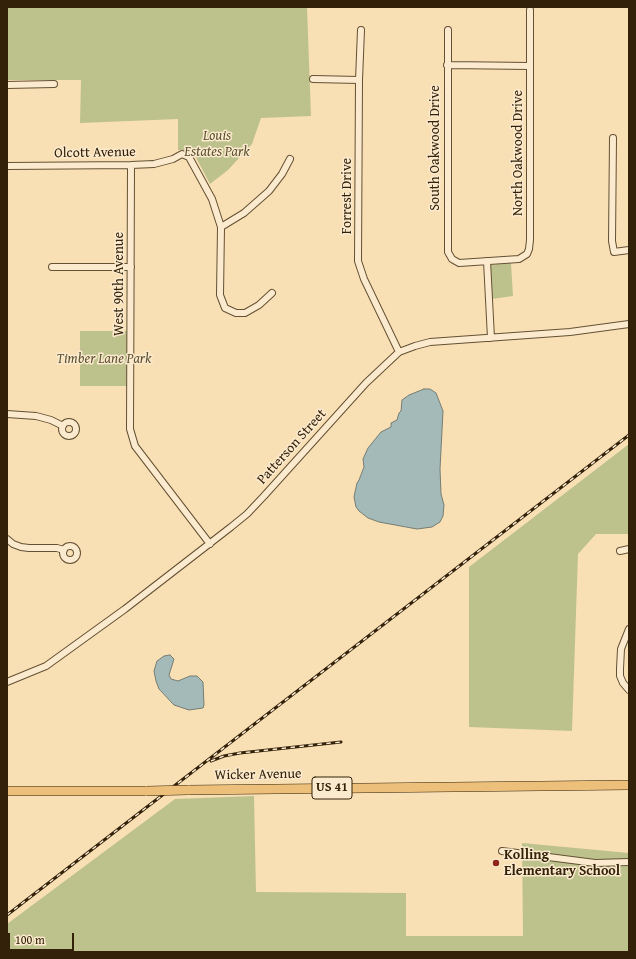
<!DOCTYPE html>
<html>
<head>
<meta charset="utf-8">
<style>
  body { margin:0 }
  #map { position:relative; width:636px; height:959px; overflow:hidden; background:#f9dfb4; font-family:"Gentium Book Plus",serif }
  canvas { display:block }
  .frame { position:absolute; inset:0; border:8px solid #332209; pointer-events:none }
  .scale { position:absolute; left:8px; top:933px; width:66px; height:18px; box-sizing:border-box; border:2px solid #332209; border-top:0; padding-left:5px; font-size:12px; line-height:14px; white-space:nowrap; color:#332209; -webkit-text-stroke:3px #fbeace; paint-order:stroke }
</style>
</head>
<body>
<div id="map">
<canvas width="636" height="959"></canvas>
<div class="frame"></div>
<div class="scale">100 m</div>
</div>
<script>
const context = document.querySelector('canvas').getContext('2d');
context.lineJoin = 'round';
function fill(path, color) { context.fillStyle = color; context.fill(path, 'evenodd'); }
const shape = rows => new Path2D(rows.map(r => 'M' + r).join(''));
function trace(path, color, width, dash) { context.strokeStyle = color; context.lineWidth = width; context.lineCap = dash ? 'butt' : 'round'; context.setLineDash(dash || []); context.stroke(path); }
function write(font, color, halo, rows, align = 'center') {
  context.font = font + ' "Gentium Book Plus",serif'; context.lineWidth = 3; context.setLineDash([]); context.textBaseline = 'middle'; context.strokeStyle = halo; context.fillStyle = color; for (const [text, x, y, turn = 0] of rows) {
    context.save(); context.translate(x, y); context.rotate((+turn || 0) * Math.PI / 180); context.textAlign = isNaN(turn) ? turn : align; if (halo) context.strokeText(text, 0, 0); context.fillText(text, 0, 0); context.restore();
  }
}
fill(shape([
  [7,7,307,7,311,116,261,118,252,144,228,170,210,184,192,150,178,150,178,119,80,123,81,80,7,80],
  [511,263,513,296,492,299,490,265],
  [80,331,128,331,128,386,80,386],
  [629,444,629,534,596,534,578,554,572,731,469,727,469,567],
  [254,796,256,892,406,893,406,936,523,936,522,843,629,853,629,952,7,952,7,924,175,799]
]), '#bdc28d');
const water = shape([
  [424,389,430,389,436,393,443,411,440,469,441,494,444,505,443,516,440,522,432,527,417,529,379,522,368,518,359,511,356,507,354,497,357,483,359,480,364,467,363,459,368,448,381,432,391,427,391,423,397,420,399,413,401,411,402,400,409,395,424,389],
  [170,655,174,659,169,675,171,679,178,681,190,676,197,676,203,682,204,705,203,708,189,710,174,705,159,689,156,681,154,671,157,661,164,656,170,655]
]);
fill(water, '#a3bab9');
trace(water, '#767d73', 1);
const minor = shape([
  [361,30,359,80,358,261,364,279,399,352],
  [448,30,448,252,452,259,459,263,519,259,527,254,529,249,530,240,530,10],
  [447,65,530,66],
  [313,79,359,80],
  [7,85,54,84],
  [613,138,612,241,614,252,629,250],
  [131,165,130,429,135,446,210,544],
  [7,166,131,165,154,164,173,159,182,154,189,157,212,199,221,227,220,295,225,308,236,313,245,313,259,305,272,293],
  [221,227,244,213,269,191,282,174,290,159],
  [487,261,491,338],
  [52,267,131,267],
  [7,414,36,416,51,420,63,426],
  '62 429a7 7 0 1 1 14 0a7 7 0 1 1-14 0Z',
  [7,539,13,544,21,547,29,548,57,548,64,550],
  '63 553a7 7 0 1 1 14 0a7 7 0 1 1-14 0Z',
  [620,551,629,549],
  [629,629,621,649,620,669,620,676,623,683,629,690],
  [7,682,46,666,125,609,231,527,247,514,264,496,366,383,399,352,415,346,430,342,570,332,629,324],
  [502,851,595,863,629,862]
]);
const highway = shape([
  [188,790,629,785],
  [7,791,147,791]
]);
trace(minor, '#645134', 8);
trace(highway, '#332209', 10);
trace(minor, '#fbeace', 6);
trace(highway, '#ecc07a', 9);
const rail = shape([
  [211,761,224,756,240,753,341,742],
  [7,915,629,435]
]);
trace(rail, '#332209', 3);
trace(rail, '#fbeace', 1.5, [4.5]);
const highwayBridge = shape([
  [147,791,188,790]
]);
trace(highwayBridge, '#332209', 10, []);
trace(highwayBridge, '#ecc07a', 9);
for (const [x, y, r, color] of [
  [496,863,4,"#8f2418"]
]) { const dot = new Path2D(); dot.arc(x, y, r, 0, 2 * Math.PI); context.fillStyle = color; context.fill(dot); trace(dot, '#fbeace', 1.5); }
for (const [x, y, w] of [
  [332,788,40]
]) { const box = new Path2D(); box.roundRect(x - w / 2, y - 11, w, 22, 3); context.fillStyle = '#fbeace'; context.fill(box); trace(box, '#332209', 1); }
write('bold 13px', '#332209', null, [
  ["US 41",332,788]
]);
write('italic 14px', '#5c5231', '#fbeace', [
  ["Louis",217,136],
  ["Estates Park",217,152],
  ["Timber Lane Park",104,359]
]);
write('14px', '#332209', '#fbeace', [
  ["South Oakwood Drive",435,148,-90],
  ["Olcott Avenue",95,153,-1],
  ["North Oakwood Drive",518,153,-90],
  ["Forrest Drive",347,196,-90],
  ["West 90th Avenue",119,284,-90],
  ["Patterson Street",292,447,-48],
  ["Wicker Avenue",258,775,-1]
]);
write('bold 14px', '#332209', '#fbeace', [
  ["Kolling",504,855],
  ["Elementary School",504,871]
], 'left');
</script>
</body>
</html>
